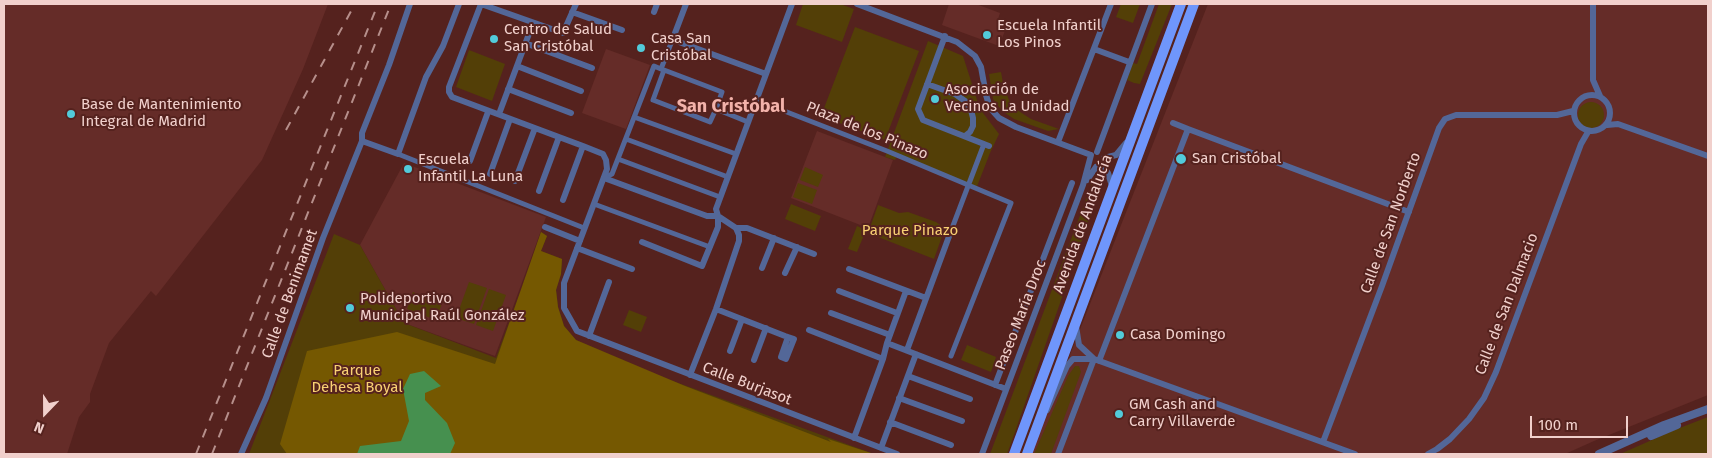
<!DOCTYPE html>
<html>
<head>
<meta charset="utf-8">
<style>
  body { margin:0 }
  #map { position:relative; width:1712px; height:458px; overflow:hidden; background:#55221e; font-family:"Fira Sans",sans-serif }
  canvas { display:block }
  .frame { position:absolute; inset:0; border:5px solid #f1d0cc; pointer-events:none }
  .north { position:absolute; left:20px; top:388px; width:50px; height:50px; -webkit-text-stroke:4px #55221e; paint-order:stroke; rotate:202deg; font-size:14px; font-weight:700; line-height:20px; text-align:center; color:#f1d0cc }
  .north::after { content:''; display:block; margin:auto; width:18px; height:22px; background:#f1d0cc; clip-path:polygon(50% 0,100% 100%,50% 72%,0 100%) }
  .scale { position:absolute; left:1530px; top:416px; width:98px; height:22px; box-sizing:border-box; border:2px solid #f1d0cc; border-top:0; padding-left:6px; font-size:15px; line-height:18px; white-space:nowrap; color:#f1d0cc; -webkit-text-stroke:4px #55221e; paint-order:stroke }
</style>
</head>
<body>
<div id="map">
<canvas width="1712" height="458"></canvas>
<div class="frame"></div>
<div class="north">N</div>
<div class="scale">100 m</div>
</div>
<script>
const context = document.querySelector('canvas').getContext('2d');
context.lineJoin = 'round';
function fill(path, color) { context.fillStyle = color; context.fill(path, 'evenodd'); }
const shape = rows => new Path2D(rows.map(r => 'M' + r).join(''));
function trace(path, color, width, dash) { context.strokeStyle = color; context.lineWidth = width; context.lineCap = dash ? 'butt' : 'round'; context.setLineDash(dash || []); context.stroke(path); }
function write(font, color, halo, rows, align = 'center') {
  context.font = font + ' "Fira Sans",sans-serif'; context.lineWidth = 4; context.setLineDash([]); context.textBaseline = 'middle'; context.strokeStyle = halo; context.fillStyle = color; for (const [text, x, y, turn = 0] of rows) {
    context.save(); context.translate(x, y); context.rotate((+turn || 0) * Math.PI / 180); context.textAlign = isNaN(turn) ? turn : align; if (halo) context.strokeText(text, 0, 0); context.fillText(text, 0, 0); context.restore();
  }
}
fill(shape([
  [4,4,328,4,303,69,262,160,156,296,151,291,109,343,90,394,90,402,79,417,67,454,4,454],
  [949,4,976,4,1000,13,998,19,1008,23,999,46,942,25],
  [1208,4,1708,4,1708,395,1594,441,1565,454,1031,454],
  [606,49,650,65,626,129,582,113],
  [817,131,893,160,868,228,791,198],
  [404,163,546,217,495,356,404,323,360,245]
]), '#652c28');
fill(shape([
  [803,4,840,4,854,9,842,42,796,25],
  [1121,4,1140,4,1133,23,1116,17],
  [1159,4,1172,4,1140,84,1134,83,1127,80,1133,63,1137,64],
  [855,27,919,51,885,140,821,116],
  [928,41,963,56,980,109,999,134,990,153,976,189,897,156,895,160,885,157],
  [469,50,505,64,492,101,456,87],
  [1001,72,1003,83,1010,103,1014,108,1031,119,1059,129,1048,131,1014,119,1002,111,993,99,989,74],
  '1578 115a13 13 0 1 1 26 0a13 13 0 1 1-26 0Z',
  [805,167,823,175,818,187,800,180],
  [1096,173,1104,177,1014,435,1007,454,990,454],
  [798,183,817,190,812,204,793,197],
  [791,204,821,216,815,231,785,219],
  [878,205,899,213,908,212,936,222,945,228,934,259,868,233],
  [857,226,866,230,857,252,848,249],
  [541,232,547,236,541,251,562,259,561,274,556,290,558,307,564,326,576,340,659,376,874,454,249,454,334,234,360,245,404,323,496,358,530,266],
  [469,282,487,288,474,324,456,318],
  [489,289,506,295,493,331,476,325],
  [413,292,442,303,436,320,407,309],
  [629,310,647,317,641,332,623,325],
  [967,345,996,357,991,372,961,360],
  [1075,366,1079,366,1081,372,1051,454,1034,454,1068,376],
  [1708,417,1708,454,1620,454,1677,429]
]), '#533f07');
fill(shape([
  [541,232,547,236,541,251,562,259,561,274,556,290,558,307,564,326,576,340,685,386,831,442,828,439,874,454,287,454,280,444,307,351,397,332,495,364]
]), '#755801');
fill(shape([
  [424,371,441,386,425,393,425,400,447,423,455,443,450,454,357,454,360,446,401,441,409,421,403,389,410,374]
]), '#46904f');
trace(shape([
  [756,100,887,151,1011,203,951,356],
  [716,109,722,92,664,70,653,100,710,122,716,109,748,122],
  [634,117,736,154],
  [626,139,728,177],
  [398,154,584,228],
  [618,159,720,197],
  [604,178,612,174,654,66,661,69,675,33],
  [594,204,710,247],
  [951,231,984,144]
]), '#536798', 5);
trace(shape([
  [410,4,389,65,362,133,362,141,398,154,426,77,443,46,459,4],
  [481,4,449,87,449,92,452,97,583,146,603,154,606,160,607,169,564,283,564,308,577,331,897,454],
  [481,4,563,33,576,4],
  [686,4,675,33,679,42,766,74],
  [792,4,716,209,718,216,736,228,747,228,814,254],
  [857,4,957,42,975,56,981,67,986,95,990,108,999,118,1016,127,1091,155],
  [1593,4,1593,80,1600,96],
  [572,12,622,30],
  [654,12,657,4],
  [945,36,918,109,923,120,989,146],
  [525,43,592,68],
  [1094,49,1129,62],
  [517,66,581,91],
  [927,84,955,94,965,101,971,110,973,118,973,126,970,132,965,136],
  [508,89,571,113],
  '1574 113a18 18 0 1 1 36 0a18 18 0 1 1-36 0Z',
  [499,114,533,23],
  [1173,123,1188,129],
  [1607,125,1618,124,1708,156],
  [1058,142,1111,4],
  [1097,152,1152,4],
  [1104,158,1116,155,1126,143],
  [470,161,488,112],
  [1102,165,1108,173,1112,186],
  [490,174,510,119],
  [604,178,707,216,718,216],
  [1087,180,1096,167],
  [515,181,535,128],
  [539,191,559,137],
  [563,200,583,146],
  [545,227,580,241],
  [642,242,702,266,718,227,718,216],
  [577,248,632,269],
  [762,268,774,238],
  [849,269,926,298],
  [785,273,797,247],
  [839,291,897,313],
  [716,309,785,336,794,339,786,359,781,357,788,337],
  [831,313,890,335],
  [1076,326,1079,345,1094,359],
  [809,330,883,359],
  [589,336,609,282],
  [887,343,1006,389],
  [907,350,951,231],
  [730,351,742,319],
  [754,360,766,328],
  [1099,361,1188,129,1409,212],
  [690,375,716,309,739,241,739,235,736,228],
  [908,376,970,399],
  [995,385,1072,183],
  [899,398,962,421],
  [1047,410,1067,366,1073,359,1094,359,1355,454],
  [890,422,951,445],
  [854,438,883,359,887,343,906,291],
  [1323,442,1382,286,1439,128,1445,119,1456,115,1557,115,1573,111],
  [881,448,916,354],
  [241,454,266,398,323,238,362,141],
  [982,454,1083,185,1091,155],
  [1058,454,1094,359],
  [1428,454,1437,449,1450,439,1469,419,1484,398,1496,372,1581,144,1588,132]
]), '#536798', 6);
trace(shape([
  [1651,436,1677,425],
  [1599,454,1664,425,1708,409]
]), '#536798', 8);
trace(shape([
  [1014,454,1181,4],
  [1027,454,1194,4]
]), '#6f96fb', 10);
trace(shape([
  [286,130,355,4],
  [196,454,378,4],
  [212,454,391,4]
]), '#b68f8b', 2, [9, 9]);
for (const [x, y, r, color] of [
  [987,35,5,"#52cbda"],
  [494,39,5,"#52cbda"],
  [641,48,5,"#52cbda"],
  [935,99,5,"#52cbda"],
  [71,114,5,"#52cbda"],
  [1181,159,6,"#52cbda"],
  [408,169,5,"#52cbda"],
  [350,308,5,"#52cbda"],
  [1120,335,5,"#52cbda"],
  [1119,414,5,"#52cbda"]
]) { const dot = new Path2D(); dot.arc(x, y, r, 0, 2 * Math.PI); context.fillStyle = color; context.fill(dot); trace(dot, '#55221e', 2); }
write('15px', '#f1d0cc', '#55221e', [
  ["Escuela Infantil",997,26],
  ["Los Pinos",997,43],
  ["Centro de Salud",504,30],
  ["San Cristóbal",504,47],
  ["Casa San",651,39],
  ["Cristóbal",651,56],
  ["Asociación de",945,90],
  ["Vecinos La Unidad",945,107],
  ["Base de Mantenimiento",81,105],
  ["Integral de Madrid",81,122],
  ["San Cristóbal",1192,159],
  ["Escuela",418,160],
  ["Infantil La Luna",418,177],
  ["Polideportivo",360,299],
  ["Municipal Raúl González",360,316],
  ["Casa Domingo",1130,335],
  ["GM Cash and",1129,405],
  ["Carry Villaverde",1129,422]
], 'left');
write('15px', '#f1d0cc', '#55221e', [
  ["Plaza de los Pinazo",867,131,22],
  ["Calle de San Norberto",1391,223,-70],
  ["Avenida de Andalucía",1083,224,-70],
  ["Calle de Benimamet",290,294,-70],
  ["Calle de San Dalmacio",1507,304,-69],
  ["Paseo María Droc",1021,315,-69],
  ["Calle Burjasot",747,384,21]
]);
write('15px', '#f9d173', '#55221e', [
  ["Parque Pinazo",910,231],
  ["Parque",357,371],
  ["Dehesa Boyal",357,388]
]);
write('bold 18px', '#f2b2aa', '#55221e', [
  ["San Cristóbal",731,107]
]);
</script>
</body>
</html>
